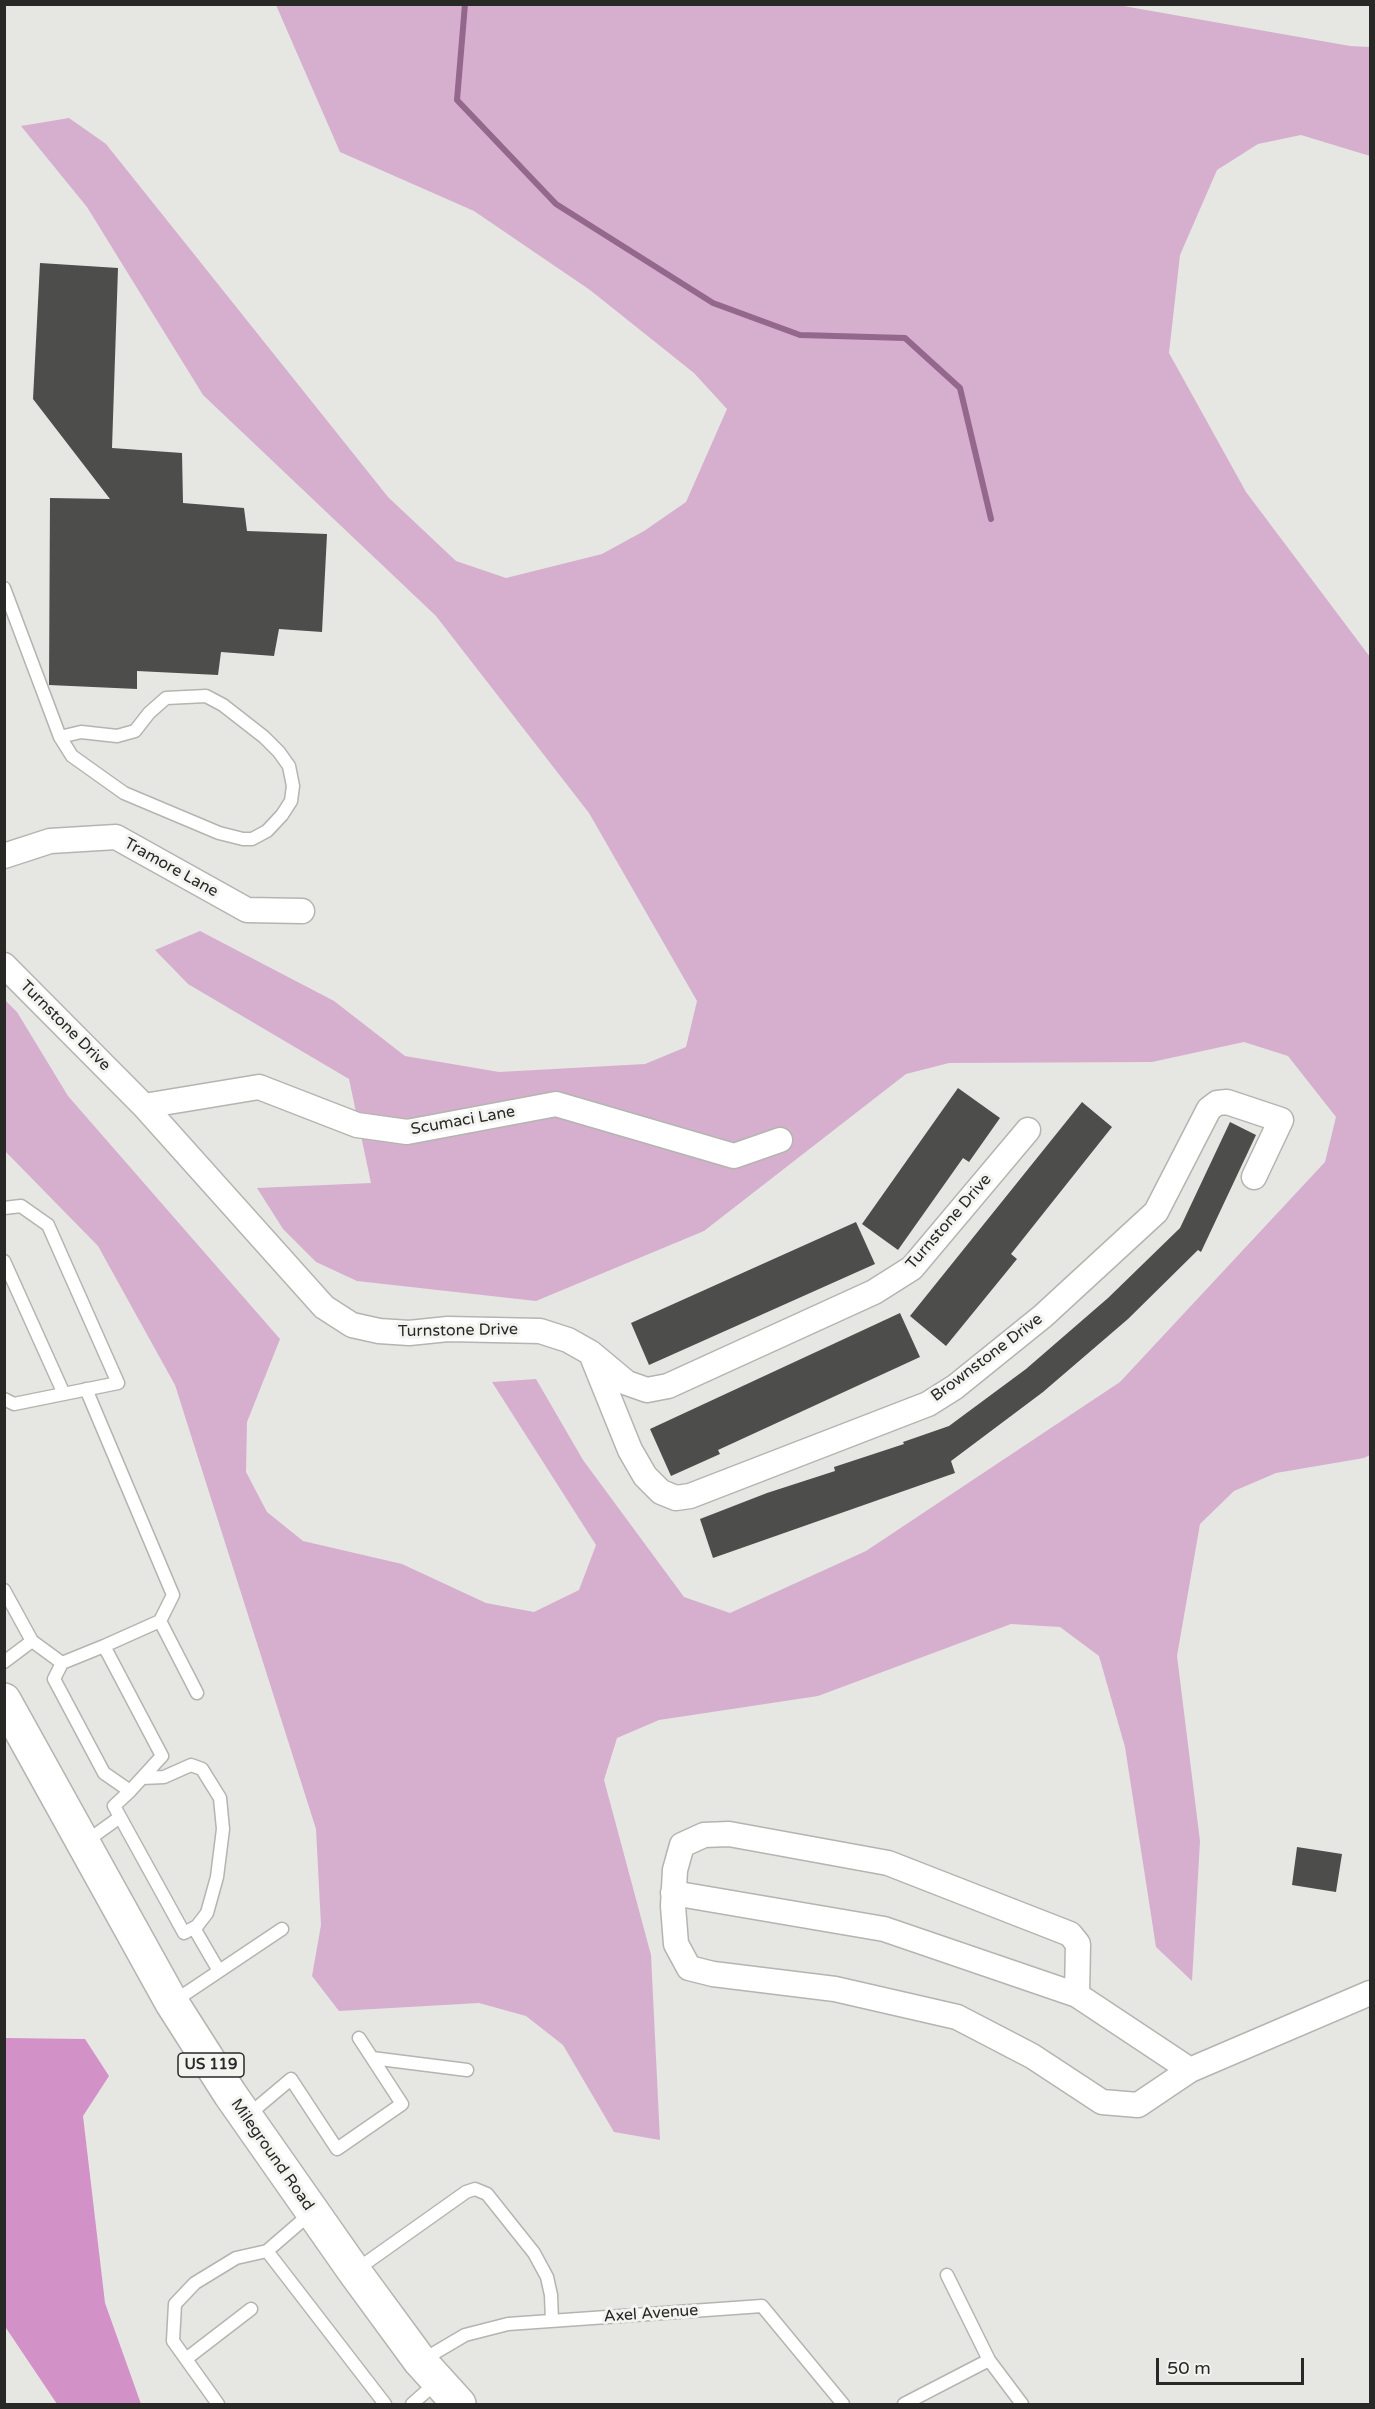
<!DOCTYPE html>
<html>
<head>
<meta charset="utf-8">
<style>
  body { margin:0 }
  #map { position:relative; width:1375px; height:2409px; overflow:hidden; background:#e6e6e3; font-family:"Varela Round",sans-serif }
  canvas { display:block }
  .frame { position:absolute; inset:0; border:6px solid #282826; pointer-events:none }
  .scale { position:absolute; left:1156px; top:2358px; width:148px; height:27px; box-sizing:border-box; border:3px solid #282826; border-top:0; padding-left:8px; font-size:18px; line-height:21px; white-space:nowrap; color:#282826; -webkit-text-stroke:4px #f3f3f0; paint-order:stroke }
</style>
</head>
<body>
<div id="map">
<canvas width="1375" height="2409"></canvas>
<div class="frame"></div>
<div class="scale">50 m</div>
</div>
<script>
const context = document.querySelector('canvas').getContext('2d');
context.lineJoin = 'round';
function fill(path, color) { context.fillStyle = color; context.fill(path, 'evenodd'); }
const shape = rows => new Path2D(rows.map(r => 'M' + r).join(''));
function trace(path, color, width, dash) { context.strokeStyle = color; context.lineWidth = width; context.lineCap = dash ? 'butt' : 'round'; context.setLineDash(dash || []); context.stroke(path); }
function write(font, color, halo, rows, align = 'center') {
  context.font = font + ' "Varela Round",sans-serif'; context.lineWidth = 6; context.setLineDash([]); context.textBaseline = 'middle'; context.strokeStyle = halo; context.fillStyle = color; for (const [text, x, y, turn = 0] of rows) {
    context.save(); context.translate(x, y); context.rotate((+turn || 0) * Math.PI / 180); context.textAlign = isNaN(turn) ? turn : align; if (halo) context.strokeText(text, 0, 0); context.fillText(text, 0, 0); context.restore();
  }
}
fill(shape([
  [1112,4,1350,46,1370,47,1370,156,1301,135,1258,144,1217,170,1180,255,1169,353,1246,492,1370,657,1370,1455,1364,1458,1276,1473,1234,1491,1200,1524,1177,1656,1200,1841,1192,1981,1156,1947,1125,1747,1099,1656,1060,1627,1011,1624,818,1696,659,1720,617,1738,604,1780,651,1955,660,2140,614,2132,563,2045,526,2016,479,2003,339,2011,312,1976,321,1925,316,1829,175,1385,98,1246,5,1151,4,999,17,1012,68,1096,280,1339,247,1422,246,1472,267,1512,303,1541,402,1564,486,1603,534,1612,579,1590,596,1545,492,1382,536,1379,583,1460,684,1597,730,1613,866,1551,1120,1382,1325,1162,1336,1117,1288,1056,1244,1042,1152,1062,949,1063,906,1074,704,1231,536,1301,357,1281,316,1262,283,1229,257,1188,371,1183,349,1079,188,984,155,950,200,931,334,1001,405,1056,499,1072,645,1064,686,1047,697,1001,589,813,436,616,203,395,87,207,21,126,69,118,106,144,388,497,456,561,506,578,602,554,644,531,686,502,727,409,694,373,590,290,474,211,340,152,276,5]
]), '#d6afcf');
fill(shape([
  [5,2038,85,2039,109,2076,83,2116,105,2303,141,2404,57,2404,6,2328]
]), '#d292c7');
trace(shape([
  [465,4,457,100,556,204,713,303,800,335,905,338,960,388,991,519]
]), '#94688c', 6);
fill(shape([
  [40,263,118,268,112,448,182,453,183,503,244,508,247,531,327,534,322,632,279,629,274,656,221,652,218,675,137,671,137,689,49,685,50,498,110,499,33,399],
  [958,1088,1000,1118,969,1162,963,1158,898,1250,862,1224],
  [1082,1102,1112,1127,1011,1254,1017,1259,946,1346,910,1316],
  [1230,1122,1256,1135,1201,1252,1198,1250,1128,1319,1043,1392,951,1461,955,1473,713,1558,700,1519,767,1493,835,1471,834,1467,904,1444,903,1442,949,1426,1026,1369,1108,1298,1180,1228],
  [856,1222,875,1264,649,1365,631,1323],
  [900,1313,920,1357,718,1450,720,1454,671,1476,650,1429],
  [1297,1847,1342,1854,1336,1892,1292,1885]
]), '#4d4d4b');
const lane = shape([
  [4,588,60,737],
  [206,696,223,705,264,737,279,752,289,766,293,786,291,801,282,815,267,831,252,839,243,839,219,833,124,793,72,756,60,737,81,732,117,736,135,731,149,713,166,698,206,696],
  [4,1208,21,1206,48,1225,118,1383,14,1404,4,1399],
  [4,1261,64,1394],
  [4,1590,32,1641],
  [160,1621,197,1693],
  [4,1662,32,1641,62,1663,104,1646,160,1621,173,1595,86,1389],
  [62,1663,54,1679,104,1773,130,1791,162,1756,104,1646],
  [130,1791,114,1806,184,1933,197,1926,207,1913,217,1877,223,1829,220,1798,202,1769,191,1765,164,1777,142,1778],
  [84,1843,120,1817],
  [194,1928,219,1971],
  [173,2002,282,1929],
  [372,2058,467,2070],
  [247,2116,291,2079,337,2149,402,2104,359,2038],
  [311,2213,267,2251,385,2404],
  [356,2270,466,2192,475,2189,487,2194,534,2253,547,2277,551,2295,552,2321],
  [947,2275,989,2360,1022,2404],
  [186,2359,251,2309],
  [421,2361,465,2335,508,2324,762,2306,843,2404],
  [218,2404,173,2341,175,2304,195,2283,236,2258,267,2251],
  [412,2404,438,2381],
  [904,2404,989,2360]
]);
const street = shape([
  [4,856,50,841,116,837,247,910,302,911],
  [4,965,144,1106,324,1307,352,1325,379,1331,409,1333,448,1329,540,1331,568,1340,591,1353,627,1383,647,1390,668,1386,874,1292,912,1268,1028,1130],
  [144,1106,259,1087,357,1125,407,1132,556,1104,734,1156,780,1140],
  [592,1356,630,1450,645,1476,661,1492,676,1498,690,1496,928,1404,955,1387,1043,1316,1156,1212,1209,1109,1217,1103,1227,1102,1281,1120,1254,1177],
  [673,1893,884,1929,1077,1995,1190,2070],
  [1077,1995,1078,1944,1070,1934,888,1863,729,1834,704,1835,682,1845,675,1870,673,1906,676,1944,689,1968,713,1974,835,1989,957,2017,1032,2056,1102,2102,1138,2105,1190,2070,1370,1993]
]);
const primary = shape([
  [4,1700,172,2003,230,2094,354,2271,420,2361,459,2404]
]);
trace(lane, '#b4b4b0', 15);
trace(street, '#b4b4b0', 27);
trace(primary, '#b4b4b0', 36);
trace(lane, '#fff', 12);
trace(street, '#fff', 24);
trace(primary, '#fff', 33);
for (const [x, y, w] of [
  [211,2065,66]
]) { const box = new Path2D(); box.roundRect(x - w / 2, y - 12, w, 24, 4.5); context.fillStyle = '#f3f3f0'; context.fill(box); trace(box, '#282826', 1.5); }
write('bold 15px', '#282826', null, [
  ["US 119",211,2065]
]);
write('16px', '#282826', '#f3f3f0', [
  ["Tramore Lane",171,868,29],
  ["Turnstone Drive",65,1026,45],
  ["Scumaci Lane",463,1121,-10],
  ["Turnstone Drive",949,1222,-49],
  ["Turnstone Drive",458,1331,-1],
  ["Brownstone Drive",987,1358,-37],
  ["Mileground Road",272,2155,55],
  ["Axel Avenue",651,2314,-4]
]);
</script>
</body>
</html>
